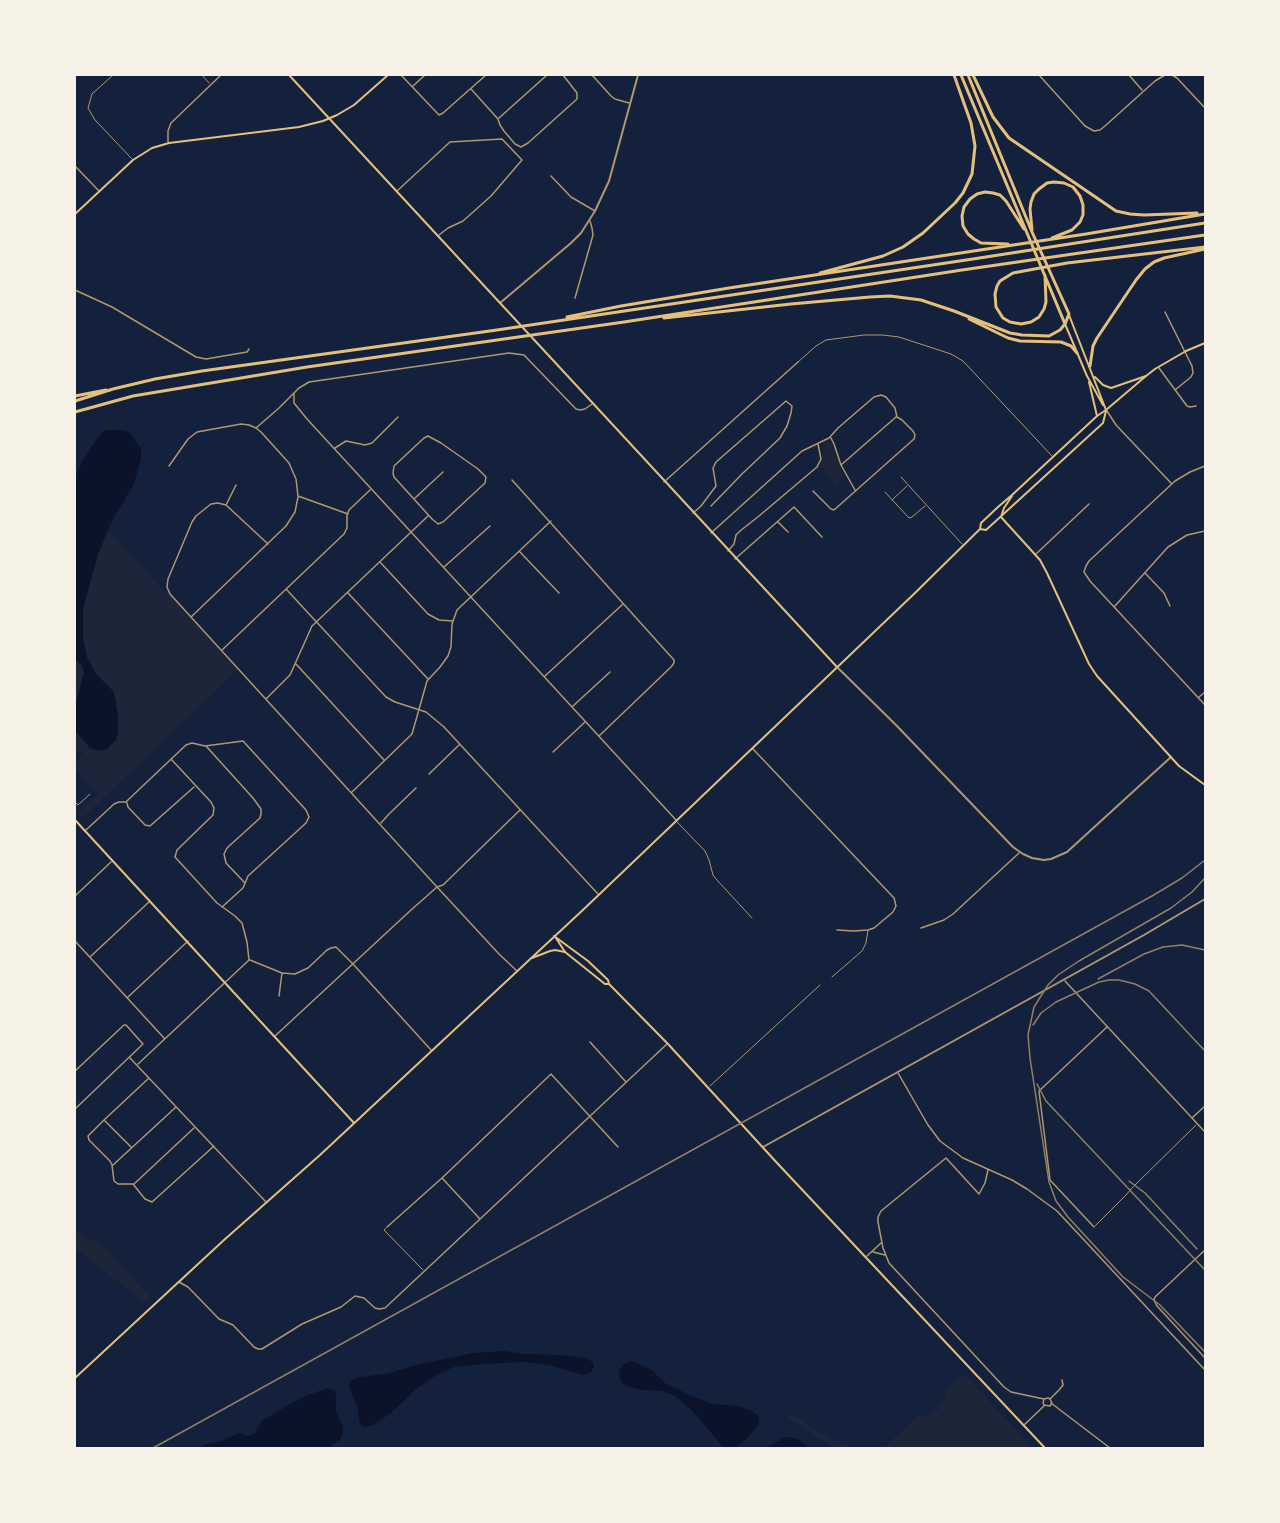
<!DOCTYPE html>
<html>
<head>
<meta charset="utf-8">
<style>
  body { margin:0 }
  #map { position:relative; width:1280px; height:1523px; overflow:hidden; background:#14213d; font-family:Barlow,sans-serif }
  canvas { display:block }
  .frame { position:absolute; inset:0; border:76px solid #f6f1e7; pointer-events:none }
</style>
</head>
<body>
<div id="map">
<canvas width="1280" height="1523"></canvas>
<div class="frame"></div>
</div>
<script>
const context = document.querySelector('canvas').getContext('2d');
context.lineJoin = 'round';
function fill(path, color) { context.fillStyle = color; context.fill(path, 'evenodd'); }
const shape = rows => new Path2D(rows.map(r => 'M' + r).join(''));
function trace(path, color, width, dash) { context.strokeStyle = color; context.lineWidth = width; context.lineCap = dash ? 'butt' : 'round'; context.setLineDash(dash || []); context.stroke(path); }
fill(shape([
  [828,442,832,445,834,450,839,465,844,477,835,485,821,465,823,446,825,443],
  [108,530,238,669,82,819,77,813,98,794,75,769,75,763,84,754,75,749,75,663,86,653,83,639,83,609,98,554],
  [75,1230,108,1250,150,1297,144,1302,75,1248],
  [964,1374,1033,1448,883,1448,919,1415,923,1416,929,1415,938,1410,944,1400,946,1393,945,1391],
  [789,1415,795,1416,828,1438,853,1448,834,1448,799,1424,788,1418]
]), '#1d2539');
fill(shape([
  [106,430,121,430,127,431,132,435,141,449,141,459,134,484,112,521,98,554,83,609,83,639,87,657,96,674,113,691,115,697,118,717,118,732,116,740,107,749,99,751,90,748,75,731,75,706,84,672,82,666,75,658,75,483,77,473,82,462,98,437],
  [504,1351,524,1354,560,1355,585,1358,593,1362,594,1367,590,1373,583,1375,549,1365,523,1362,484,1364,454,1367,438,1374,415,1390,391,1413,373,1425,365,1427,360,1424,357,1406,349,1387,350,1382,355,1378,389,1373,416,1365,473,1353],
  [630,1361,634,1362,652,1370,665,1383,692,1396,712,1404,739,1406,752,1411,758,1415,759,1419,759,1423,752,1433,736,1448,724,1448,695,1414,677,1397,663,1391,641,1390,627,1386,623,1384,619,1377,619,1370,624,1364],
  [327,1388,334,1390,336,1393,336,1411,343,1426,343,1432,340,1440,327,1448,199,1448,206,1444,222,1441,238,1433,241,1433,246,1436,252,1435,256,1432,258,1426,263,1420,301,1398],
  [785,1437,796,1438,810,1448,766,1448]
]), '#0b132b');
trace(shape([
  [113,75,92,94,88,108,95,120,133,160],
  [202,75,209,83],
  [798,362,816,346,826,340,864,335,883,335,899,337,951,354,963,361,1052,456],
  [901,477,962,544],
  [885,492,909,518,912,517,925,506],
  [892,500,907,486],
  [75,802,78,805,90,794],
  [677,822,705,851,709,860,713,875,716,879,752,918],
  [832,977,862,951,866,943,868,930],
  [710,1086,820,985],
  [1095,1226,1126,1195,1133,1187,1196,1125],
  [386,1228,384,1230,423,1270]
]), '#b1986c', 1);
trace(shape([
  [401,75,439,115,443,113,486,75],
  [592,75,611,96,615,99,629,103],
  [1039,75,1085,126,1094,131,1100,130,1105,126,1155,81,1165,75],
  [1129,75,1142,90],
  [1172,75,1177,78,1205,108],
  [413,86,425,75],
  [471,89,498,119,500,125,504,131,515,144,521,147,528,143,577,99,577,93,563,75],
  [499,118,547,75],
  [168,142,168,131,171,123,221,75],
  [75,166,99,191],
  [551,176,571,197,595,211],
  [397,191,450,142,502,139,522,160,491,196,463,221,448,228,439,235],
  [75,290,112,307,196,357,206,359,247,352,249,349],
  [575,298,593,235,592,228,590,221],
  [1165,312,1192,366,1193,373,1191,377,1175,390],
  [1159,368,1187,406,1190,407,1196,406],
  [294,394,294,403,307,419,676,820],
  [1107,411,1116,425,1171,483],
  [256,428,279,408,299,388,309,382,509,353,524,355,576,409,580,410,585,409,592,404],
  [428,436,441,443,478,469,486,477,485,483,443,522,438,524,432,519,394,477,393,473,394,466,424,438,428,436],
  [831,438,834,444,841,465,855,490],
  [335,448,346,441,365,445,372,443,398,417],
  [841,465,896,417],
  [169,466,188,439,197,432,241,424,249,425,256,428,261,432,289,463,296,479,298,496,348,514],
  [1205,466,1190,472,1175,481,1089,561,1086,566,1084,572,1090,581,1205,705],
  [512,480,674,660,674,663,671,667,599,736],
  [664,482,798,362],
  [415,498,443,472],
  [226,505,236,485],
  [693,513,701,506,716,486,713,468,716,462,786,401,792,406,791,413,787,426,780,438,742,474,711,506],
  [778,522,788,532],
  [711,533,802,451,829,438,838,428,874,397,881,395,886,397,895,408,897,417,902,420,913,431,915,435,914,439,834,510,831,509,813,491],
  [268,544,226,505,218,503,211,504,196,516,192,522,168,579,167,587,170,594,437,887,499,954,517,971],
  [728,551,734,544,736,535,740,531,759,516,817,467,821,459,818,444],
  [520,552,559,593],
  [1036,554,1089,504],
  [735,559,794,507,822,537],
  [380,562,428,614,439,620,453,621],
  [444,567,490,526],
  [1145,573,1164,593,1170,606],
  [286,589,386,697,395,702,426,712,444,727,598,894],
  [348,593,428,679],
  [1114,607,1168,547,1187,535,1205,531],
  [191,617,286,526,295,512,298,497],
  [222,650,344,534,347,528,347,515,349,510,370,490],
  [296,664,384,760],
  [545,676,623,604],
  [1199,697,1205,692],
  [266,699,290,675,312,626,428,516],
  [573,706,610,672],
  [206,746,253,798,261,809,261,814,260,818,227,848,224,854,226,863,245,883],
  [753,749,894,898,896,906,893,912,874,928,868,930,853,931,837,930],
  [553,752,585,722],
  [171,759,211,802,214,808,213,815,177,850,175,857,217,903,235,916,242,923,247,942,249,960],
  [429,774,459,745],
  [352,792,412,734,427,681,440,667,448,656,451,647,452,624,457,610,551,521],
  [127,803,128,807,145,825,150,826,194,787],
  [381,823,388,815,416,788],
  [86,830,114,804,119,802,126,802,129,799,186,745,192,743,205,746,243,741,306,810,309,817,306,823,248,876,243,888,222,907],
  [75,896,111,862],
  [921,928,944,920,953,914,1019,853],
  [75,941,164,1038],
  [90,957,150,901],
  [250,960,282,973,295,974,308,968,327,950,331,948,336,947,353,964,431,1050],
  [1065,981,1205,1132],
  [279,996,282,973],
  [128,997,188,941],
  [275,1036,411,910,437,887,443,885,520,810],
  [590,1042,626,1082],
  [130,1058,266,1202],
  [138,1064,249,960],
  [75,1071,124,1025,126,1025,143,1044,75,1109],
  [898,1073,928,1125,940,1141,963,1158,1012,1180,1027,1189,1057,1211,1205,1370],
  [149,1078,104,1120,88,1136,89,1140,110,1161,112,1165,114,1181,118,1184,133,1184,145,1199,152,1202,214,1146],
  [1193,1117,1205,1106],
  [105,1121,131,1147],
  [113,1165,176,1107],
  [988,1170,985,1183,979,1194,946,1158,881,1211,878,1217,878,1222,883,1248,889,1263,1004,1387,1011,1392,1044,1399],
  [442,1178,480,1219],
  [134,1184,194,1128],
  [387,1227,442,1178,551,1074,618,1147],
  [1094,1227,1050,1180,1039,1091,1107,1027],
  [1205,1250,1155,1297,1154,1300,1157,1306,1205,1358],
  [873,1252,885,1255],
  [867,1256,881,1243],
  [179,1282,188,1287,219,1319,233,1325,254,1347,258,1349,262,1349,302,1324,341,1307,355,1296,364,1298,375,1308,379,1309,385,1308,667,1044],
  [1050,1399,1052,1403,1050,1406,1044,1405,1043,1403,1044,1399,1048,1398,1050,1399,1059,1390,1063,1385,1062,1380],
  [1051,1403,1110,1448],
  [1024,1425,1044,1406]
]), '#b1986c', 1.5);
trace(shape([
  [500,303,571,243,581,233,595,211,609,181,638,75],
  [837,667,896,725,1013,847,1023,854,1032,858,1044,860,1051,859,1067,852,1171,757],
  [763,1147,1144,935,1205,899]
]), '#b1986c', 2);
trace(shape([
  [289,75,837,667],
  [75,214,133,160,152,148,169,143,299,127,323,121,337,115,354,105,388,75],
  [1106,410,1146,376,1155,369,1186,351,1205,343],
  [1001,517,1040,560,1047,573,1089,664,1097,676,1179,766,1205,785],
  [75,820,354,1123],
  [554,936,588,961,608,980,609,984,668,1044,778,1164,1045,1448],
  [556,938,565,952,605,984,609,984]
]), '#e5c07b', 2);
trace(shape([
  [1001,517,1004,508,1012,496],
  [980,529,986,530,1103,423,1106,411],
  [532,958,550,951,555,950,565,952],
  [75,1378,224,1240,320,1155,585,908,916,592,980,529,981,523,998,507,1012,495,1097,416,1106,410]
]), '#e5c07b', 2);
trace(shape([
  [1069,315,1106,410],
  [1065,324,1087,376,1103,405],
  [1095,377,1103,385,1111,388,1146,376],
  [1089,382,1097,416]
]), '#e5c07b', 2);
trace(shape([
  [961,75,1065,324],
  [973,75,993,117,1009,138,1116,211,1130,214,1144,215,1197,213],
  [1032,230,1030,209,1031,202,1034,194,1039,189,1047,183,1054,182,1064,183,1073,187,1080,196,1083,205,1083,215,1080,222,1072,230,1052,238],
  [1008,244,981,243,974,239,968,234,963,226,962,216,964,207,970,199,977,194,985,192,993,193,1000,195,1006,201,1024,229],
  [820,273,883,256,903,247,923,233,955,203,963,193,972,174,975,146,971,123,954,75],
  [1045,275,1046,302,1044,309,1039,317,1031,322,1021,324,1010,322,1003,318,996,307,995,294,997,286,1000,281,1013,273,1067,263,1205,247],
  [567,317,621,306,729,288,1086,234,1205,214],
  [664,318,791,304,870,297,890,296,921,300,954,311,1010,333,1022,335,1049,336,1060,330,1065,324,1069,314,1032,232,968,75],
  [969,319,1008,338,1020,341,1061,342,1071,346,1077,353],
  [1090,366,1093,346,1097,338,1136,280,1145,269,1154,262,1164,258,1205,249],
  [75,396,106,390],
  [75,401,113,389,155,379,202,371,497,330,973,259,1205,223],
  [75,412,133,396,307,367,624,322,962,270,1205,235]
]), '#e5c07b', 3);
trace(shape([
  [1205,878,1192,892,1171,908,1079,961,1058,975,1048,985,1034,1007,1028,1035,1030,1058,1049,1182,1056,1201,1068,1217,1123,1277,1160,1305,1205,1352],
  [1098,979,1144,954,1163,947,1182,945,1205,950],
  [1033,1025,1041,1013,1056,1002,1099,982,1109,980,1119,980,1135,984,1149,991,1205,1051],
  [1037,1084,1046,1101,1205,1270],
  [1129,1181,1145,1193,1197,1249],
  [153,1448,1152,896,1182,878,1205,860]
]), '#918062', 1.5);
</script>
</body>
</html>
